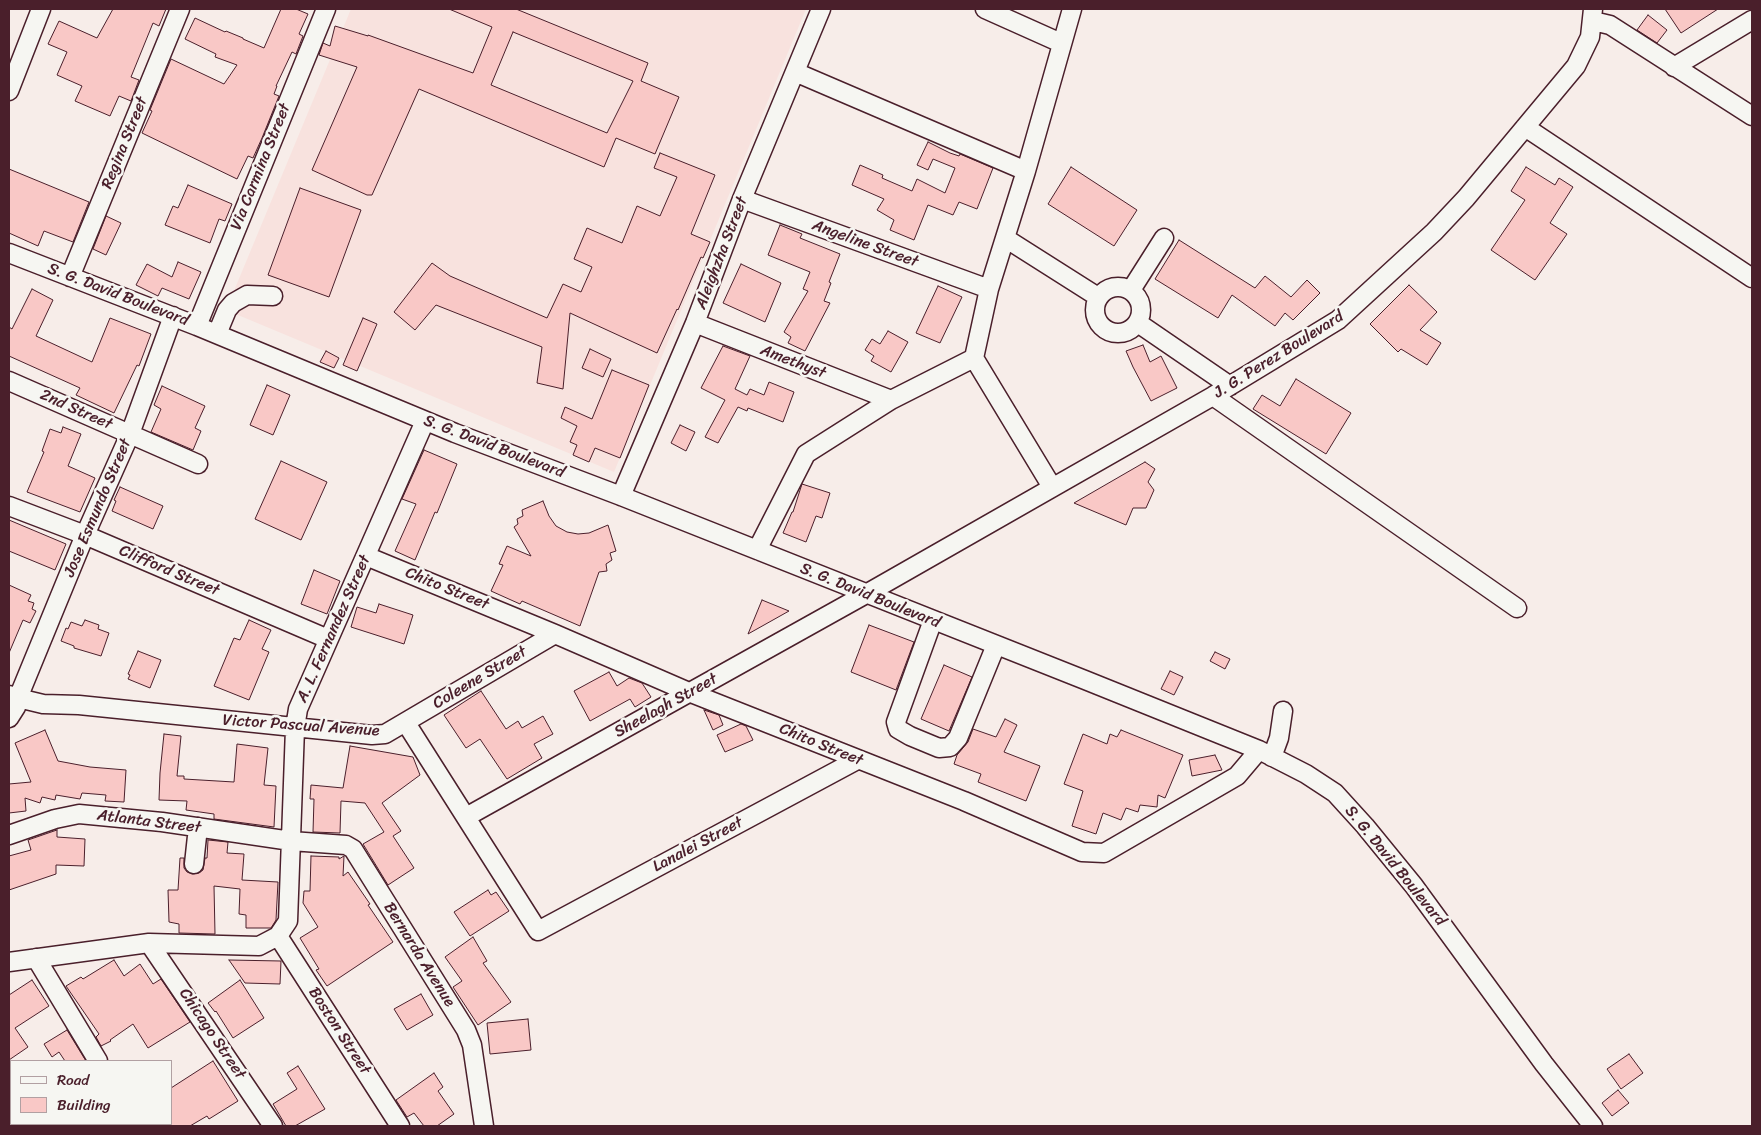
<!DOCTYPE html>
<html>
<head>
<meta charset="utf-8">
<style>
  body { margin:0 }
  #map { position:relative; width:1761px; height:1135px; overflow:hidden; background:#f7ede9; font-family:Sriracha,sans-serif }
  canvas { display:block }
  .frame { position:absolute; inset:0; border:10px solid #4a1f2b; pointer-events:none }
  .legend { position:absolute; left:10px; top:1060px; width:162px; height:65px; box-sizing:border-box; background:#f6f6f2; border:1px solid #b1a0a2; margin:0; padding:6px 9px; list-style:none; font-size:15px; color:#4a1f2b }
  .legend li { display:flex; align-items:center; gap:10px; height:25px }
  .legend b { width:25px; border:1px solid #b1a0a2 }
</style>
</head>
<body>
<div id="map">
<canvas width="1761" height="1135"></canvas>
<div class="frame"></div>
<ul class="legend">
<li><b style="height:6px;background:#f6f6f2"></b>Road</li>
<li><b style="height:14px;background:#f9c8c6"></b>Building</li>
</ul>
</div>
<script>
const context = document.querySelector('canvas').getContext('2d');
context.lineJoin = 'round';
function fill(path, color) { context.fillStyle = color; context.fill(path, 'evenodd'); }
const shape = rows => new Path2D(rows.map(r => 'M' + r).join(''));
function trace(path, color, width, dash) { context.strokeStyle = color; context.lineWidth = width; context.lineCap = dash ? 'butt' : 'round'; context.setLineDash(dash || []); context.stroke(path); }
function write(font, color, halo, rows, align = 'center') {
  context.font = font + ' Sriracha,sans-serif'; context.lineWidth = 5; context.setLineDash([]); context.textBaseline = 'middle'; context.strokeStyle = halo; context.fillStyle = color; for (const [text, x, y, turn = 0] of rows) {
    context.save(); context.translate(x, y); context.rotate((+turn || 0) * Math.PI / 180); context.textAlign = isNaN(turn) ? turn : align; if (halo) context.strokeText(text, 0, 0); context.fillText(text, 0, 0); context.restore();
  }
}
fill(shape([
  [351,9,806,9,614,472,226,310]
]), '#f8e2de');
const building = shape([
  [113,9,166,9,159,26,153,23,131,77,139,80,131,101,119,96,110,116,75,101,82,86,57,75,67,52,48,44,59,21,97,38,113,9],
  [281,9,296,9,308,14,299,34,303,36,296,54,292,52,276,86,277,86,274,94,279,96,262,138,253,158,248,156,237,179,142,133,152,111,150,110,171,59,224,84,237,65,215,57,216,54,185,39,195,18,225,32,226,31,243,38,243,39,264,48,281,9],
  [449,9,516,9,648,63,641,81,679,97,655,154,616,138,604,167,419,89,372,195,367,195,312,170,357,67,319,55,323,43,330,46,335,26,368,36,368,35,473,73,492,27,449,9],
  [513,32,633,81,607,133,491,85,513,32],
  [1665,9,1718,9,1681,33,1665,9],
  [1648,15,1667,30,1657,43,1637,30,1648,15],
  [928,142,950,153,959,156,960,154,993,168,977,209,959,202,953,215,928,205,914,240,890,230,894,220,877,210,884,199,852,185,860,165,883,175,882,178,912,191,917,179,945,193,955,168,933,159,928,170,917,165,928,142],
  [660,153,715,175,691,234,710,242,703,258,701,257,678,310,677,309,657,353,570,313,563,389,537,383,542,347,436,305,415,330,394,312,432,263,450,276,547,318,563,284,581,292,592,267,574,259,587,228,622,243,637,206,660,216,677,177,654,168,660,153],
  [1071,167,1137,210,1114,246,1048,204,1071,167],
  [1526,167,1555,185,1559,178,1573,187,1550,223,1567,234,1535,280,1491,250,1525,200,1511,191,1526,167],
  [9,169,89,202,73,242,44,231,38,246,9,233,9,169],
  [188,185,232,204,225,221,219,219,210,243,165,225,173,206,178,208,188,185],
  [300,188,361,210,329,297,268,275,300,188],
  [106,216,121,223,106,255,93,249,106,216],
  [780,225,802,234,800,238,840,254,829,282,831,283,824,301,830,303,805,351,788,343,791,337,784,332,808,291,803,289,810,272,768,255,780,225],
  [1179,240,1255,288,1265,276,1291,297,1307,280,1320,293,1293,320,1285,313,1275,326,1232,295,1218,318,1155,279,1179,240],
  [178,262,201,272,189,299,162,288,158,296,136,285,147,264,172,277,178,262],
  [741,264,781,283,765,322,723,303,741,264],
  [1409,285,1437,312,1420,330,1441,343,1427,365,1401,349,1398,352,1370,324,1409,285],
  [938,286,962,297,940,343,916,333,938,286],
  [32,289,53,300,36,336,92,362,110,318,151,334,139,366,137,365,114,413,76,395,80,388,9,356,9,327,12,329,32,289],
  [363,318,377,324,357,371,343,365,363,318],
  [888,331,908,342,891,372,871,361,874,356,865,350,872,339,880,344,888,331],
  [1143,345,1150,362,1161,356,1177,388,1151,401,1133,367,1126,351,1143,345],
  [723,346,750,356,735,389,747,395,750,389,764,395,769,382,794,392,783,422,748,408,747,411,738,407,718,443,705,437,725,400,701,388,723,346],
  [590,349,611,359,603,377,582,368,590,349],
  [326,351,339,358,334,368,320,362,326,351],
  [612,370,649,385,620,458,595,448,589,462,573,455,577,445,570,442,577,426,561,418,565,407,592,419,612,370],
  [1296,379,1351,413,1326,454,1253,409,1262,395,1280,406,1296,379],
  [267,385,290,395,273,435,250,425,267,385],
  [162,386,205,406,195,428,201,431,193,450,151,432,161,409,154,405,162,386],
  [680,425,695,432,686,451,671,443,680,425],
  [63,427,81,434,68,466,95,478,80,512,27,492,44,452,42,451,50,429,61,433,63,427],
  [424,450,457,464,437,513,435,512,415,560,395,551,416,504,402,499,424,450],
  [281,461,327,482,301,540,255,519,281,461],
  [1145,462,1155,469,1148,482,1154,490,1146,508,1133,508,1126,525,1074,503,1145,462],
  [802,484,830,493,822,518,816,516,806,542,783,533,792,512,793,512,802,484],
  [120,487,163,506,153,529,112,511,116,501,114,500,120,487],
  [543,501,549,516,556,526,567,532,578,534,589,533,608,525,616,551,610,553,612,560,606,564,607,571,599,572,580,626,522,601,520,604,491,591,503,565,499,564,507,546,531,556,514,527,518,524,517,519,523,516,522,510,543,501],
  [9,520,66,544,55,570,9,551,9,520],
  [314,570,340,581,327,614,301,604,314,570],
  [9,585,31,595,28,601,34,603,32,609,36,611,30,623,23,620,9,653,9,585],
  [762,600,789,611,748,634,762,600],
  [379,604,413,615,404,644,351,627,357,607,376,613,379,604],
  [85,620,99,625,98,629,109,633,101,656,74,648,74,646,61,641,66,628,68,629,71,622,82,626,85,620],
  [249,620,271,630,262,649,269,652,249,700,214,686,234,638,240,640,249,620],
  [869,625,914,642,896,690,851,672,869,625],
  [138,651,161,660,150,688,128,679,130,675,128,674,138,651],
  [1215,652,1230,659,1225,669,1210,661,1215,652],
  [944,665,972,677,949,731,921,719,944,665],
  [1170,671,1183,677,1174,695,1161,689,1170,671],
  [609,672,617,686,629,678,642,683,651,697,635,707,630,699,590,721,574,691,609,672],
  [481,691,506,729,518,721,522,728,543,716,553,734,534,744,542,758,507,779,480,739,466,748,444,715,481,691],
  [704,710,719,715,723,725,713,730,704,710],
  [1005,719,1017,725,1004,752,1040,766,1026,801,978,782,981,774,954,764,957,755,968,742,973,729,996,737,1005,719],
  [741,724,746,726,753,740,725,752,717,735,741,724],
  [45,730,58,761,90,767,126,770,124,802,105,801,106,795,82,793,80,799,56,795,55,800,42,797,40,803,25,798,26,811,9,813,9,784,31,782,15,743,45,730],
  [1121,730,1183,755,1165,798,1158,795,1157,807,1140,805,1138,812,1126,808,1121,820,1103,813,1096,834,1072,826,1083,791,1064,784,1083,734,1107,744,1110,734,1117,737,1121,730],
  [164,734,181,736,177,776,184,776,184,779,234,782,237,744,268,748,264,785,276,786,274,827,214,819,214,814,186,810,187,801,159,800,160,773,164,734],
  [350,746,413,757,420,775,382,803,401,831,393,836,414,868,388,885,363,844,384,832,365,803,341,801,340,833,313,832,314,799,310,799,311,785,343,788,350,746],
  [1215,755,1222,770,1192,776,1189,760,1215,755],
  [57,830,57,837,85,839,84,866,56,865,56,874,9,890,9,856,31,850,28,840,57,830],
  [208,840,228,842,227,853,244,854,242,880,278,882,276,920,271,928,246,928,246,915,239,914,240,889,214,886,215,934,179,933,179,924,169,922,168,890,178,890,180,858,184,858,184,868,187,872,192,874,199,873,203,870,205,858,207,858,208,840],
  [311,856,339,857,339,859,344,856,343,876,348,872,370,904,368,905,393,942,327,986,316,970,319,969,300,938,318,927,303,903,304,891,310,891,311,856],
  [488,890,491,895,496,892,509,911,470,936,454,912,488,890],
  [473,937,487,961,483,963,511,1002,478,1025,453,987,462,981,445,957,473,937],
  [114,960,124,976,140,964,153,984,161,979,190,1022,148,1048,133,1024,110,1040,111,1041,101,1046,96,1037,99,1034,66,986,81,977,83,979,114,960],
  [229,960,281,961,280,984,245,983,229,960],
  [32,980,49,1006,15,1028,28,1047,9,1060,9,995,32,980],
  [240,980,264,1018,233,1038,216,1011,215,1012,208,1003,240,980],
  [421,994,433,1015,407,1030,394,1009,421,994],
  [528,1019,531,1050,490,1054,487,1023,528,1019],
  [67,1030,86,1061,65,1061,59,1052,52,1057,44,1044,67,1030],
  [1629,1054,1643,1073,1621,1089,1607,1069,1629,1054],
  [213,1061,238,1101,209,1119,207,1116,190,1126,171,1126,171,1088,213,1061],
  [298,1066,325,1109,295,1126,286,1126,273,1104,297,1089,287,1073,298,1066],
  [434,1073,443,1087,438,1091,454,1114,437,1126,424,1126,414,1113,407,1117,396,1100,434,1073],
  [1618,1090,1629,1103,1612,1116,1602,1103,1618,1090]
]);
fill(building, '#f9c8c6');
trace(building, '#4a1f2b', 1);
const minor = shape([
  [985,9,1061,43],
  [1593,21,1610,25,1752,116],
  [1674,67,1752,20],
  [795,72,1026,171],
  [9,91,41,9],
  [1525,127,1752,278],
  [742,199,989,289],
  [1005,238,1098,297],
  [9,253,197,326,455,433,621,496,1085,680,1259,750,1306,774,1335,793,1365,826,1414,886,1544,1064,1593,1126],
  [70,277,180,9],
  '1095 310a23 23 0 1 1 46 0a23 23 0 1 1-46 0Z',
  [1131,290,1164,238],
  [695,323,891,400],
  [1138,323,1230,386],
  [197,326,326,9],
  [217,334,227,310,233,303,247,295,273,296],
  [974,358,1052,487],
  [9,381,198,464],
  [1213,396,1517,608],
  [621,496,695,323,742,199,821,9],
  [9,506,85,535,328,639],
  [757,550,806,454,891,400,974,358,989,289,1026,171,1072,9],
  [366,556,555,634,691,693,964,801,1082,852,1104,853,1237,776,1259,750],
  [933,620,896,722,898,729,910,736,939,748,950,747,958,738,996,645],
  [9,695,18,698,43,704,79,705,372,735,385,734,555,634],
  [9,718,16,707,18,698,85,535,130,434,173,316],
  [406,723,538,931,857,760],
  [1272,757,1279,738,1283,711],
  [466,817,866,594,1213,396,1338,320,1434,232,1466,198,1576,66,1590,37,1593,9],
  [9,835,55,819,79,814,162,822,291,841,346,845,353,849,466,1030,472,1045,484,1126],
  [194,864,198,827],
  [278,936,400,1126],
  [149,943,273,1126],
  [36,958,98,1061],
  [9,962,149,943,259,946,278,936,288,921,295,728,298,709,425,421],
  [9,1074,11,1078],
  [41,1124,42,1126],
  [141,1124,143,1126]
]);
trace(minor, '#4a1f2b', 21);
trace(minor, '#f6f6f2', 18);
write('16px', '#4a1f2b', '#f6f6f2', [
  ["Regina Street",125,143,-68],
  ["Via Carmina Street",261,167,-68],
  ["Angeline Street",865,244,20],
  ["Aleighzha Street",722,253,-69],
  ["S. G. David Boulevard",118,295,21],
  ["J. G. Perez Boulevard",1279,355,-32],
  ["Amethyst",793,362,21],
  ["2nd Street",76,410,24],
  ["S. G. David Boulevard",494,447,21],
  ["Jose Esmundo Street",98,508,-67],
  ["Clifford Street",169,571,23],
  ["Chito Street",447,589,22],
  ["S. G. David Boulevard",870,596,22],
  ["A. L. Fernandez Street",334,629,-66],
  ["Coleene Street",480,678,-31],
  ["Sheelagh Street",666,706,-29],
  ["Victor Pascual Avenue",301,726,4],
  ["Chito Street",821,745,22],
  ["Atlanta Street",149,822,7],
  ["Lanalei Street",698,845,-28],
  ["S. G. David Boulevard",1395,866,51],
  ["Bernarda Avenue",419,955,58],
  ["Boston Street",339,1031,57],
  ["Chicago Street",212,1034,56]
]);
</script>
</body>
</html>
